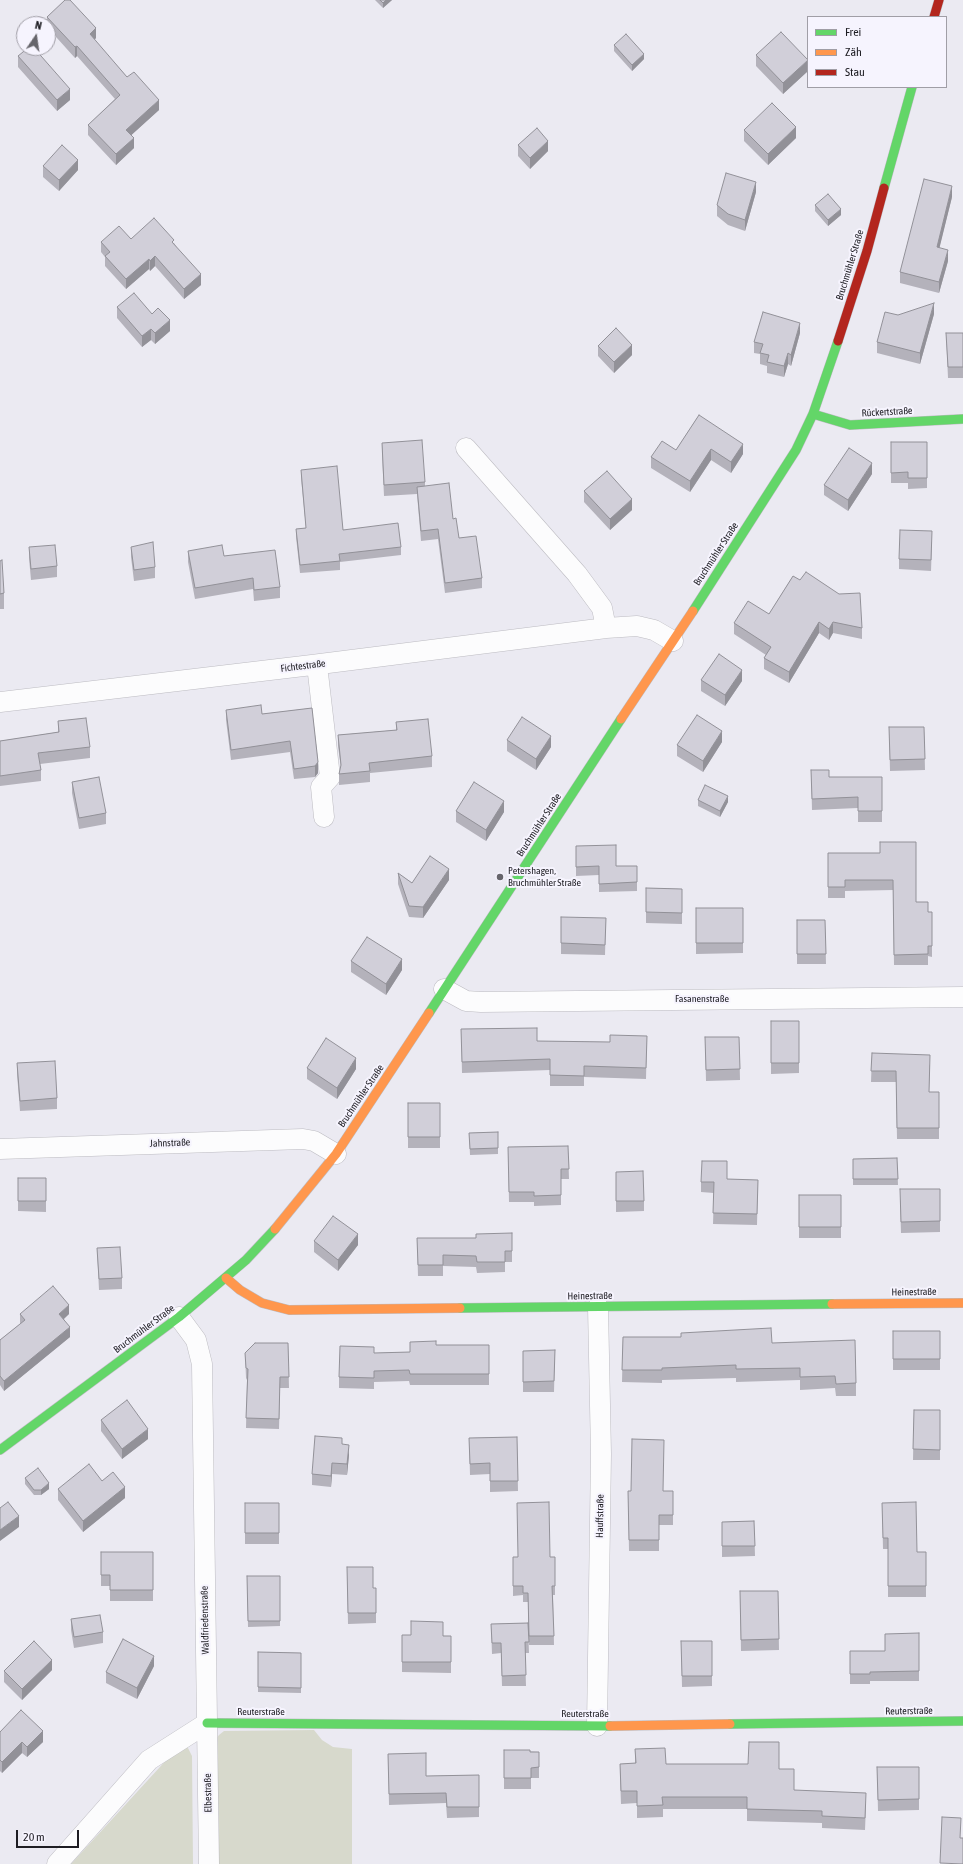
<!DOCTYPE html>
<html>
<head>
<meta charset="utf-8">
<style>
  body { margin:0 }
  #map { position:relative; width:963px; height:1864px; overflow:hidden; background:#ebeaf2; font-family:"Asap Condensed",sans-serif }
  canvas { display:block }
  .legend { position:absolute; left:807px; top:16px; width:140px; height:72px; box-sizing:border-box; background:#f6f4fe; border:1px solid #a09ea6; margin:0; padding:5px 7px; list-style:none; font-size:12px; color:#1e1d23 }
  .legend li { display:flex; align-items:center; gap:8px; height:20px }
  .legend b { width:20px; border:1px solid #a09ea6 }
  .north { position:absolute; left:16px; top:16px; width:40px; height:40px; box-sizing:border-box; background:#f6f4fe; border:1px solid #a09ea6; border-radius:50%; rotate:13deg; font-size:11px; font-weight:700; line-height:16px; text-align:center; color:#1e1d23 }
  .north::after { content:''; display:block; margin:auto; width:14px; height:18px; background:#66656b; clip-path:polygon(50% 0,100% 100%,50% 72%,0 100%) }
  .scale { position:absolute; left:16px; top:1830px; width:63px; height:18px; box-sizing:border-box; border:2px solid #1e1d23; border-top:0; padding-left:5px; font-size:12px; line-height:14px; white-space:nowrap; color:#1e1d23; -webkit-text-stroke:3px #f6f4fe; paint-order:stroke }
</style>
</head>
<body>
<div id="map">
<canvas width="963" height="1864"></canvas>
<ul class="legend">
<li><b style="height:5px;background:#63d668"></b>Frei</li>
<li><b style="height:5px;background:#ff974d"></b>Zäh</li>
<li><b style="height:5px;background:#b3261e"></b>Stau</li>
</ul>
<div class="north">N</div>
<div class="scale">20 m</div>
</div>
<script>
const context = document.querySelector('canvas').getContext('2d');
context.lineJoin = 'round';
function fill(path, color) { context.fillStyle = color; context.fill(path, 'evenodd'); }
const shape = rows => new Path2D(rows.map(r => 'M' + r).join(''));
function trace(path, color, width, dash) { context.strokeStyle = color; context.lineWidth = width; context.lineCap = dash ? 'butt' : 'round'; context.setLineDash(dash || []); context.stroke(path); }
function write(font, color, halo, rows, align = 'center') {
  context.font = font + ' "Asap Condensed",sans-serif'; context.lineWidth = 4; context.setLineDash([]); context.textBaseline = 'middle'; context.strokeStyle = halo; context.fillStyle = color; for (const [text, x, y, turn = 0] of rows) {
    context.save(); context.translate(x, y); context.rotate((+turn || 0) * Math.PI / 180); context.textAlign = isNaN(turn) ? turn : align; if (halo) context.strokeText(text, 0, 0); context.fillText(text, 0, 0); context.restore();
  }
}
fill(shape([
  [314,1730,322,1740,333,1747,352,1749,352,1864,214,1864,215,1740,219,1735,224,1731],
  [187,1746,192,1756,193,1864,71,1864,170,1756]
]), '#d7d9cc');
const street = shape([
  [466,448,577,574,602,608,606,628],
  [317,665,330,777,321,787,324,817],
  [0,702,312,665,606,628,637,626,654,630,673,641],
  [444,989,466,1001,481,1002,963,997],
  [0,1149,303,1139,314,1141,336,1154],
  [179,1317,196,1340,202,1364,209,1864],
  [597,1726,601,1454,598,1307],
  [57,1864,149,1760,207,1723]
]);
const fast = shape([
  [884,188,912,87],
  [813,414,850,425,963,419],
  [693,611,796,450,813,414,838,341],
  [429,1013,621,719],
  [460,1308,832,1304],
  [0,1450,179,1317,246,1260,275,1229],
  [207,1723,610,1726],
  [730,1724,963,1721]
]);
const slow = shape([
  [621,719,693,611],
  [275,1229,336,1154,429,1013],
  [226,1278,240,1290,262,1303,289,1310,460,1308],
  [832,1304,963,1303],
  [610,1726,730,1724]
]);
const jam = shape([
  [934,17,939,0],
  [838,341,867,251,884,188]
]);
trace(street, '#bcbbc1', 21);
trace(fast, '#bcbbc1', 10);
trace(slow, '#bcbbc1', 10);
trace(jam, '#bcbbc1', 10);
trace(street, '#fcfcfd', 20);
trace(fast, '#63d668', 9);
trace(slow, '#ff974d', 9);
trace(jam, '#b3261e', 9);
fill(shape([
  [375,0,392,0,383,8],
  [47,17,96,38,94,40,127,77,159,110,131,135,134,148,116,165,88,135,88,125,115,99,77,56,75,58,48,28,48,24,47,24],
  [614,45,644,59,632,71,614,51],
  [756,55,808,71,783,94,756,66],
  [18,56,70,100,57,111,18,67],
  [744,130,796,138,768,165,744,141],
  [518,145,548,151,530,169,518,156],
  [43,166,78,170,59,191,43,177],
  [756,192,745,231,728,225,717,216,717,205],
  [952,197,939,248,948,261,939,293,900,283,900,272],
  [815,205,841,215,828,226,815,211],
  [131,239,174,243,201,285,184,299,155,266,150,271,149,269,126,289,105,266,105,257,101,252,101,242],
  [117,307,152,314,170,331,155,344,151,340,142,347,117,318],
  [934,314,920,364,877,353,877,342,898,315],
  [800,333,791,366,788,364,784,377,767,373,767,366,760,364,760,354,754,353,754,342],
  [946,333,963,333,963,378,948,378],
  [598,346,632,355,614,373,598,356],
  [699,415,743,454,731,473,711,460,690,492,651,468,651,457,676,450],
  [891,442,927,442,927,488,908,489,908,483,891,483],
  [382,443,425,482,425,486,453,519,459,538,482,578,482,588,445,593,438,539,421,541,417,494,384,496,382,453],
  [301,470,343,530,401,547,401,555,340,562,340,570,300,573,296,537,296,529,306,528,301,478],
  [872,474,848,511,824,495,824,485],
  [584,491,632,510,610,530,584,502],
  [932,542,931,571,899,569,899,559],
  [29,547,57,566,57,577,31,580,29,558],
  [131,547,155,567,155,578,134,581,131,557],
  [188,551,224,556,280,587,280,598,254,601,253,589,195,599,188,562],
  [0,561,4,593,4,609,0,609],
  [793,576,862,628,862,639,833,633,829,640,819,633,789,683,764,669,764,658,766,655,734,634,734,623,769,614],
  [701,680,742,681,725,706,701,691],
  [312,708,318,773,315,777,294,779,290,752,231,760,226,720,226,710,262,714],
  [58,721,90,747,90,758,40,764,41,770,41,781,0,786,0,741,58,732],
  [396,722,432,756,432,767,370,773,370,782,339,785,339,774,341,768,338,746,338,735,396,730],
  [889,727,924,727,925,770,890,771],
  [507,740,551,747,536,770,507,751],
  [722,742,703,772,677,756,677,745],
  [811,770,829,777,882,777,882,822,858,822,858,808,812,810],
  [72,782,106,813,106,824,79,829,72,793],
  [698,800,728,802,720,817,698,806],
  [456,811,504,812,486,841,456,822],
  [576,846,616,866,637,866,637,891,599,892,599,875,576,876],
  [828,853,880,853,916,902,932,946,932,957,928,956,928,965,894,965,893,890,845,891,845,898,828,898],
  [398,873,412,883,449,880,423,918,409,917,398,884],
  [646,888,682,889,682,924,646,923],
  [696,908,743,908,743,953,696,954],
  [606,918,605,955,561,954,561,943],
  [797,920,825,920,826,964,797,964],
  [351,961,402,970,386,995,351,972],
  [771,1021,799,1021,799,1073,771,1074],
  [461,1029,537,1041,610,1042,647,1036,646,1079,584,1077,584,1086,550,1086,550,1070,462,1073],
  [705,1037,739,1037,740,1080,706,1081],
  [872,1053,930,1065,929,1092,939,1092,939,1139,897,1139,896,1082,871,1082],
  [17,1063,57,1098,57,1109,20,1111,17,1074],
  [307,1068,356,1069,337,1099,307,1079],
  [408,1103,440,1103,440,1148,408,1148],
  [498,1132,498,1154,470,1155,469,1133],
  [568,1146,569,1179,561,1179,561,1205,534,1206,534,1202,509,1202,508,1147],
  [897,1158,898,1185,853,1185,853,1159],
  [616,1172,644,1201,644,1211,616,1212],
  [18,1178,46,1178,46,1212,18,1211],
  [727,1179,758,1180,757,1225,713,1224,714,1193,701,1192,701,1182],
  [799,1195,841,1195,841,1238,799,1238],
  [900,1200,940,1221,940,1232,901,1233],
  [512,1233,512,1262,505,1262,505,1272,477,1273,476,1267,443,1266,443,1276,418,1276,417,1238,476,1238],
  [314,1241,358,1245,338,1271,314,1252],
  [97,1248,122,1278,122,1289,99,1290],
  [20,1314,69,1314,64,1319,70,1337,4,1391,0,1385,0,1340,20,1324],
  [893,1331,940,1331,940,1370,893,1370],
  [623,1337,772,1343,856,1383,856,1396,836,1396,835,1388,800,1390,800,1380,736,1382,736,1378,662,1380,662,1383,622,1382],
  [288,1343,289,1388,280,1388,279,1429,246,1428,247,1380,246,1378,245,1353],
  [436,1345,489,1345,489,1385,410,1385,409,1381,374,1382,374,1389,339,1388,339,1377,374,1353,410,1352],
  [555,1350,554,1392,523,1392,523,1351],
  [914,1410,940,1410,940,1460,913,1460],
  [101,1420,148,1439,122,1459,101,1431],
  [517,1437,518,1491,490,1492,490,1474,470,1475,469,1438],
  [342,1444,349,1455,347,1475,332,1474,331,1487,312,1485,312,1474],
  [25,1478,49,1489,41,1495,34,1495,25,1484],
  [102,1481,125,1498,83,1532,58,1500,58,1489],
  [628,1491,673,1491,673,1525,659,1525,659,1551,629,1551],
  [245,1503,279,1503,279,1544,245,1544],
  [882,1503,917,1552,926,1552,926,1597,888,1597,888,1549,883,1549],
  [754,1521,755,1556,722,1557,722,1522],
  [101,1552,153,1552,153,1601,110,1601,110,1586,101,1586],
  [513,1557,555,1557,555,1595,553,1595,554,1645,529,1645,528,1626,529,1653,525,1653,526,1686,502,1686,501,1653,492,1654,491,1624,528,1623,528,1602,523,1602,523,1595,513,1596],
  [347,1567,373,1588,376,1588,376,1623,348,1624],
  [247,1576,280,1576,280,1626,248,1627],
  [740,1591,778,1591,779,1650,741,1651],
  [71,1619,103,1632,103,1643,74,1648,71,1630],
  [919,1633,919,1681,870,1681,870,1684,850,1684,850,1651,885,1651],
  [402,1635,451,1636,451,1673,402,1672],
  [681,1641,712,1641,712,1686,682,1687],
  [258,1652,301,1653,301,1693,258,1692],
  [154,1666,137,1699,106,1683,106,1672],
  [52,1670,22,1700,4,1682,4,1671],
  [0,1732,43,1742,27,1757,22,1753,2,1773,0,1771],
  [635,1749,666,1764,779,1769,794,1790,866,1805,865,1830,822,1828,822,1823,747,1821,747,1809,663,1809,663,1817,637,1818,637,1803,621,1804,620,1776,620,1764,635,1763],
  [504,1750,539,1752,539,1778,531,1778,531,1789,504,1789],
  [388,1754,426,1776,479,1775,479,1817,447,1818,446,1803,389,1805],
  [877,1767,919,1767,919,1810,878,1811]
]), '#b4b2bb');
fill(shape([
  [386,0,392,0,383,8,383,3],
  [96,28,96,38,90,44,90,34],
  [77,46,77,56,75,58,75,47],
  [644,54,644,59,632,71,632,65],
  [808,60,808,71,783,94,783,83],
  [70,89,70,100,57,111,57,100],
  [159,100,159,110,126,140,126,130],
  [796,127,796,138,768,165,768,154],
  [134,138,134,148,116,165,116,154],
  [548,141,548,151,530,169,530,158],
  [78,160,78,170,59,191,59,180],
  [756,182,756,192,745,231,745,220],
  [952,186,952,197,937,258,937,247],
  [841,209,841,215,828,226,828,220],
  [948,250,948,261,939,293,939,282],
  [155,256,155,266,150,271,150,261],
  [149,259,149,269,126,289,126,279],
  [201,274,201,285,184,299,184,289],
  [934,303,934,314,920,364,920,353],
  [170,320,170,331,155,344,155,333],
  [800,323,800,333,791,366,791,355],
  [151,329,151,340,142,347,142,336],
  [632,345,632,355,614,373,614,362],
  [788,353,788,364,784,377,784,366],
  [743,444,743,454,731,473,731,462],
  [711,449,711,460,690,492,690,481],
  [872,463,872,474,848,511,848,500],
  [632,499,632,510,610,530,610,519],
  [819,622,819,633,789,683,789,672],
  [833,622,833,633,829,640,829,629],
  [742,670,742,681,725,706,725,695],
  [722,731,722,742,703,772,703,761],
  [551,736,551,747,536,770,536,759],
  [318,762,318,773,315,777,315,766],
  [728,796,728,802,720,817,720,811],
  [504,801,504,812,486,841,486,830],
  [449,869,449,880,423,918,423,907],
  [402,959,402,970,386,995,386,984],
  [356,1058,356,1069,337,1099,337,1088],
  [358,1234,358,1245,338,1271,338,1260],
  [69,1305,69,1314,59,1323,59,1314],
  [70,1327,70,1337,4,1391,4,1381],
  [148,1429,148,1439,122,1459,122,1449],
  [349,1445,349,1455,347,1475,347,1464],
  [332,1463,332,1474,331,1487,331,1476],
  [49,1483,49,1489,41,1495,41,1490],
  [125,1487,125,1498,83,1532,83,1521],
  [19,1516,19,1527,0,1541,0,1530],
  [154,1656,154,1666,137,1699,137,1688],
  [52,1660,52,1670,22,1700,22,1689],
  [43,1731,43,1742,27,1757,27,1747],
  [22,1742,22,1753,2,1773,2,1762]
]), '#929198');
const building = shape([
  [65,0,70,0,96,28,90,34,127,77,134,72,159,100,126,130,134,138,116,154,88,125,120,95,77,46,75,47,47,17,65,0],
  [380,0,386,0,383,3,380,0],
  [781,32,808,60,783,83,756,55,781,32],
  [626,34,644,54,632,65,614,45,626,34],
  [28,48,34,48,70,89,57,100,18,56,28,48],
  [772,103,796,127,768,154,744,130,772,103],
  [537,128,548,141,530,158,518,145,537,128],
  [62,145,78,160,59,180,43,166,62,145],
  [726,173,756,182,745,220,728,214,717,205,726,173],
  [924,179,952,186,937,247,948,250,939,282,900,272,924,179],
  [828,194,841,209,828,220,815,205,828,194],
  [154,218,174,240,172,242,201,274,184,289,155,256,150,261,149,259,126,279,105,256,110,252,101,242,119,226,131,239,154,218],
  [134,293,152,314,158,308,170,320,155,333,151,329,142,336,117,307,134,293],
  [934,303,920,353,877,342,885,312,898,315,934,303],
  [763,312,800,323,791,355,788,353,784,366,767,362,769,355,760,353,763,344,754,342,763,312],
  [616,328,632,345,614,362,598,346,616,328],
  [946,333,963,333,963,367,948,367,946,333],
  [699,415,743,444,731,462,711,449,690,481,651,457,662,441,676,450,699,415],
  [422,440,425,482,384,485,382,443,422,440],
  [891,442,927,442,927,478,908,478,908,472,891,473,891,442],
  [849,448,872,463,848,500,824,485,849,448],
  [337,466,343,530,398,523,401,547,339,554,340,561,300,565,296,529,306,528,301,470,337,466],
  [607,471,632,499,610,519,584,491,607,471],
  [449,483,453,519,456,518,459,538,476,536,482,578,445,583,438,529,421,531,417,487,449,483],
  [900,530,932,531,931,560,899,559,900,530],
  [153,542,155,567,134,570,131,547,153,542],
  [55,545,57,566,31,569,29,547,55,545],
  [222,545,224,556,275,550,280,587,254,590,253,578,195,588,188,551,222,545],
  [2,560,4,593,0,594,0,561,2,560],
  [806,572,839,594,860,593,862,628,833,622,829,629,819,622,789,672,764,658,771,647,734,623,748,601,769,614,793,576,800,580,806,572],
  [719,654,742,670,725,695,701,680,719,654],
  [261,705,262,714,312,708,318,762,315,766,294,769,290,741,231,750,226,710,261,705],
  [697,715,722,731,703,761,677,745,697,715],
  [522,717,551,736,536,759,507,740,522,717],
  [86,718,90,747,38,753,41,770,0,776,0,741,59,732,58,721,86,718],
  [428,719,432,756,369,763,370,771,339,774,341,765,338,735,397,730,396,722,428,719],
  [889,727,924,727,925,759,890,760,889,727],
  [811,770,829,770,829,777,882,777,882,811,858,811,858,797,812,799,811,770],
  [99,777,106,813,79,818,72,782,99,777],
  [474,782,504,801,486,830,456,811,474,782],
  [705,785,728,796,720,811,698,800,705,785],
  [880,842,916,842,916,902,928,902,928,912,932,912,932,946,928,946,928,954,894,955,893,880,845,880,845,887,828,887,828,853,880,853,880,842],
  [616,845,616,866,637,866,637,882,599,884,599,866,576,867,576,846,616,845],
  [430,856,449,869,423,907,409,906,398,873,412,883,430,856],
  [646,888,682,889,682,913,646,912,646,888],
  [696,908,743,908,743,943,696,943,696,908],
  [561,917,606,918,605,945,561,943,561,917],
  [797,920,825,920,826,954,797,954,797,920],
  [367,937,402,959,386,984,351,961,367,937],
  [771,1021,799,1021,799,1063,771,1063,771,1021],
  [537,1028,537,1041,610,1042,610,1035,647,1036,646,1068,584,1066,584,1076,550,1075,550,1059,462,1062,461,1029,537,1028],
  [705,1037,739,1037,740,1069,706,1070,705,1037],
  [326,1038,356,1058,337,1088,307,1068,326,1038],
  [872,1053,930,1055,929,1092,939,1092,939,1128,897,1128,896,1071,871,1071,872,1053],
  [55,1061,57,1098,20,1101,17,1063,55,1061],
  [408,1103,440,1103,440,1137,408,1137,408,1103],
  [498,1132,498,1148,470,1149,469,1133,498,1132],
  [568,1146,569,1169,561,1169,561,1195,534,1196,534,1192,509,1192,508,1147,568,1146],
  [897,1158,898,1179,853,1179,853,1159,897,1158],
  [702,1161,727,1161,727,1179,758,1180,757,1214,713,1213,714,1182,701,1182,702,1161],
  [643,1171,644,1201,616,1201,616,1172,643,1171],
  [18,1178,46,1178,46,1201,18,1201,18,1178],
  [900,1189,940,1189,940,1221,901,1222,900,1189],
  [799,1195,841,1195,841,1227,799,1227,799,1195],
  [333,1216,358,1234,338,1260,314,1241,333,1216],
  [512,1233,512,1251,505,1251,505,1262,477,1262,476,1256,443,1255,443,1265,418,1265,417,1238,476,1238,476,1234,512,1233],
  [120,1247,122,1278,99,1279,97,1248,120,1247],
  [53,1286,69,1305,59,1314,70,1327,4,1381,0,1376,0,1340,25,1320,20,1314,53,1286],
  [771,1328,772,1343,855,1340,856,1383,836,1384,835,1376,800,1377,800,1368,736,1369,736,1365,662,1368,662,1370,622,1370,623,1337,681,1337,681,1333,771,1328],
  [893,1331,940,1331,940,1359,893,1359,893,1331],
  [436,1341,436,1345,489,1345,489,1374,410,1374,409,1370,374,1371,374,1378,339,1377,340,1346,374,1347,374,1353,410,1352,410,1342,436,1341],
  [255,1343,288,1343,289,1377,280,1377,279,1419,246,1418,248,1369,246,1368,245,1353,255,1343],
  [555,1350,554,1381,523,1382,523,1351,555,1350],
  [127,1400,148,1429,122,1449,101,1420,127,1400],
  [914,1410,940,1410,940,1450,913,1449,914,1410],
  [315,1436,342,1438,342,1444,349,1445,347,1464,332,1463,331,1476,312,1474,315,1436],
  [517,1437,518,1481,490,1481,490,1463,470,1464,469,1438,517,1437],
  [632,1439,664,1440,663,1491,673,1491,673,1515,659,1515,659,1540,629,1540,628,1491,631,1491,632,1439],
  [89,1464,102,1481,113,1472,125,1487,83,1521,58,1489,89,1464],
  [38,1468,49,1483,41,1490,34,1490,25,1478,38,1468],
  [8,1502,19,1516,0,1530,0,1508,8,1502],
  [549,1502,550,1557,555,1557,555,1586,552,1586,554,1636,529,1636,528,1593,523,1593,523,1586,513,1586,513,1557,518,1557,517,1503,549,1502],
  [916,1502,917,1552,926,1552,926,1586,888,1586,888,1538,883,1538,882,1503,916,1502],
  [245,1503,279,1503,279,1533,245,1533,245,1503],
  [754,1521,755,1546,722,1546,722,1522,754,1521],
  [101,1552,153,1552,153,1590,110,1590,110,1575,101,1575,101,1552],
  [347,1567,373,1567,373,1588,376,1588,376,1613,348,1613,347,1567],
  [247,1576,280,1576,280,1621,248,1621,247,1576],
  [740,1591,778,1591,779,1639,741,1640,740,1591],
  [100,1615,103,1632,74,1637,71,1619,100,1615],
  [411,1621,443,1622,443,1636,451,1636,451,1662,402,1662,402,1635,411,1635,411,1621],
  [528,1623,529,1642,525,1642,526,1675,502,1676,501,1643,492,1643,491,1624,528,1623],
  [919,1633,919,1671,870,1672,870,1674,850,1674,850,1651,885,1651,885,1634,919,1633],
  [123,1639,154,1656,137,1688,106,1672,123,1639],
  [34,1641,52,1660,22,1689,4,1671,34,1641],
  [681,1641,712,1641,712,1676,682,1676,681,1641],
  [258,1652,301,1653,301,1688,258,1687,258,1652],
  [21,1710,43,1731,27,1747,22,1742,2,1762,0,1760,0,1732,21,1710],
  [749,1742,779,1742,779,1769,794,1769,794,1790,866,1793,865,1818,822,1816,822,1811,747,1809,747,1797,662,1797,663,1805,637,1806,637,1791,621,1791,620,1764,636,1763,635,1749,665,1748,666,1764,748,1764,749,1742],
  [504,1750,530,1750,530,1752,539,1752,539,1767,531,1768,531,1778,504,1778,504,1750],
  [426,1753,426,1776,479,1775,479,1807,447,1807,446,1793,389,1794,388,1754,426,1753],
  [877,1767,919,1767,919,1799,878,1800,877,1767],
  [942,1817,961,1818,960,1838,963,1838,963,1864,940,1863,942,1817]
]);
fill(building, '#d1cfd9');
trace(building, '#929198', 1);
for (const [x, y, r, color] of [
  [500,877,4,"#66656b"]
]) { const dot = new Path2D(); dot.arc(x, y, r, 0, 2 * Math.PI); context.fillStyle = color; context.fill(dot); trace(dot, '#f6f4fe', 1.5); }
write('10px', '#1e1d23', '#f6f4fe', [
  ["Bruchmühler Straße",850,265,-73],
  ["Rückertstraße",887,412,-3],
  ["Bruchmühler Straße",716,554,-57],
  ["Fichtestraße",303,666,-7],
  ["Bruchmühler Straße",539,825,-57],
  ["Fasanenstraße",702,999],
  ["Bruchmühler Straße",361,1096,-56],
  ["Jahnstraße",170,1143,-2],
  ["Heinestraße",914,1292,-1],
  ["Heinestraße",590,1296,-1],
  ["Bruchmühler Straße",144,1329,-37],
  ["Hauffstraße",600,1516,-89],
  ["Waldfriedenstraße",205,1620,-91],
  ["Reuterstraße",909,1711,-1],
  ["Reuterstraße",261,1712],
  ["Reuterstraße",585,1714],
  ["Elbestraße",208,1793,-91]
]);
write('10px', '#1e1d23', '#f6f4fe', [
  ["Petershagen,",508,871],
  ["Bruchmühler Straße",508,883]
], 'left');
</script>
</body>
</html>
